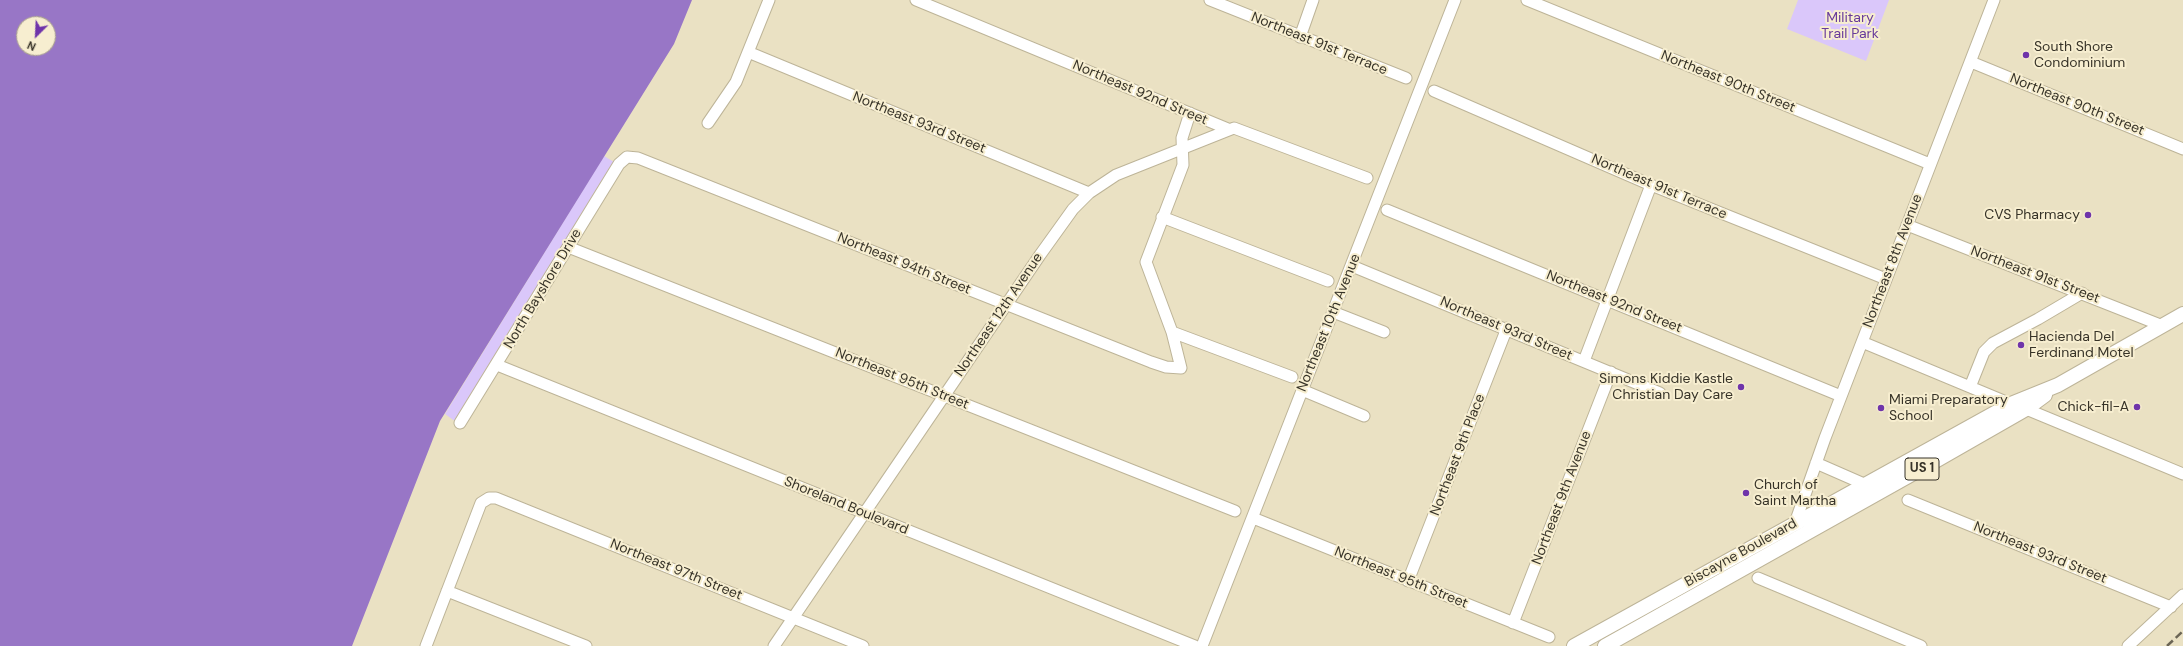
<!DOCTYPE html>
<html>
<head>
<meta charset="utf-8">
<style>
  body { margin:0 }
  #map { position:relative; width:2183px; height:646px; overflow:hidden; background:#eae1c3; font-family:"DM Sans",sans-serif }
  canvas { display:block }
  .north { position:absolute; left:16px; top:16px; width:40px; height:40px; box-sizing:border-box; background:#f7eed0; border:1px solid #aaa38d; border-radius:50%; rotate:204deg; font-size:11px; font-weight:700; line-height:16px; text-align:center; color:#373328 }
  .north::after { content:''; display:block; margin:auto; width:14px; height:18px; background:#6f34aa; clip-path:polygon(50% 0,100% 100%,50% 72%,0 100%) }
</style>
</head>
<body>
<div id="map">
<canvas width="2183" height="646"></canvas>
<div class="north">N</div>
</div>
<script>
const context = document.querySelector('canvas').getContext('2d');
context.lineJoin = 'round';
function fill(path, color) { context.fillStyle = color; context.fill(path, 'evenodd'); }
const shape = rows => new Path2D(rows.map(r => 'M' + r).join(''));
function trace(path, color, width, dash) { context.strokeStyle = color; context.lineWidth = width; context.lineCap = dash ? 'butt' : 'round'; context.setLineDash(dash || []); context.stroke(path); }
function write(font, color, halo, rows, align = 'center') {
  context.font = font + ' "DM Sans",sans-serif'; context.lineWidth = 4; context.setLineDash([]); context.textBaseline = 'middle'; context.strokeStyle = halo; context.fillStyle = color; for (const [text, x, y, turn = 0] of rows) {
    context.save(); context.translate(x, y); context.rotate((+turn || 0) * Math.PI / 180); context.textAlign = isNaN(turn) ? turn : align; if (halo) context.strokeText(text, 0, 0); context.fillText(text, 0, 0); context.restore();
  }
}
fill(shape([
  [1798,0,1889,0,1866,61,1787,29],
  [604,156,614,162,456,422,445,414]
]), '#dac7fa');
fill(shape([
  [0,0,692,0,674,44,440,421,352,646,0,646],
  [24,24,48,24,48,48,24,48]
]), '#9876c6');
const minor = shape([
  [916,0,1228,129],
  [1210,0,1406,78],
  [1527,0,1930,164],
  [1300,37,1313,0],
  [748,52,1089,193],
  [1971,62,2183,149],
  [1434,91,1651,185,1886,279],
  [708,123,736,82,769,0],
  [1387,210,1841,396],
  [1162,217,1328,281],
  [1907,225,2163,326],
  [568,247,1235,511],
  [1352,266,1660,393],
  [1333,312,1384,332],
  [1172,332,1292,377],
  [1862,342,2011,404],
  [1584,361,1651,185],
  [497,365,1195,646],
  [1970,387,1984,352,1993,343,2038,319,2082,293],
  [1302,390,1364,416],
  [2026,409,2183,474],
  [460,423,619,164,627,157,638,158,1151,362,1166,367,1181,368,1172,332,1146,262,1183,165,1182,138,1190,113],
  [1816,463,1864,484],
  [1908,500,2171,607],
  [1253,518,1549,637],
  [1795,523,1825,438,1994,0],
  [1758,578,1921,646],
  [1408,581,1507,328],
  [447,591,586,646],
  [1513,623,1611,372],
  [426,646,481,503,489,498,496,498,863,646],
  [774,646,1040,255,1073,209,1089,193,1116,175,1234,128,1367,178],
  [1202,646,1455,0],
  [2128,646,2183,595]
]);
const major = shape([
  [1574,646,2011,404,2058,385,2183,314],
  [1605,646,1937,460,2026,409,2045,395]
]);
trace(minor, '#bdb498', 13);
trace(major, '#bdb498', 16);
trace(minor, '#fff', 11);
trace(major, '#fff', 14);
trace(shape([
  [2167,646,2183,631]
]), '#6b6555', 2.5, [8, 4]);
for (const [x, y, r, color] of [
  [2026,55,4,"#6f34aa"],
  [2088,215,4,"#6f34aa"],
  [2021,345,4,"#6f34aa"],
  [1741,387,4,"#6f34aa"],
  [2137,407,4,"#6f34aa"],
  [1881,408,4,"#6f34aa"],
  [1746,493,4,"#6f34aa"]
]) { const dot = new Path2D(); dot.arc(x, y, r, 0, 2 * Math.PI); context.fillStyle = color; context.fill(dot); trace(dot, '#f7eed0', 1.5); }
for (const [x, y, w] of [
  [1922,469,34]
]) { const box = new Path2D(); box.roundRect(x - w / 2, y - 11, w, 22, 3); context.fillStyle = '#f7eed0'; context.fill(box); trace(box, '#373328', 1); }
write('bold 13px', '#373328', null, [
  ["US 1",1922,469]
]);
write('14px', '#683a9b', '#f7eed0', [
  ["Military",1850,18],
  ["Trail Park",1850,34]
]);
write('14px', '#373328', '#f7eed0', [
  ["Northeast 91st Terrace",1319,44,22],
  ["Northeast 90th Street",1728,82,22],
  ["Northeast 92nd Street",1140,93,23],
  ["Northeast 90th Street",2077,105,22],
  ["Northeast 93rd Street",919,123,22],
  ["Northeast 91st Terrace",1659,187,23],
  ["Northeast 8th Avenue",1893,261,-69],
  ["Northeast 94th Street",904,264,22],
  ["Northeast 91st Street",2035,275,21],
  ["North Bayshore Drive",543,289,-59],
  ["Northeast 92nd Street",1614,302,22],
  ["Northeast 12th Avenue",999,315,-56],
  ["Northeast 10th Avenue",1329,323,-68],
  ["Northeast 93rd Street",1506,329,23],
  ["Northeast 95th Street",902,379,22],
  ["Northeast 9th Place",1458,455,-69],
  ["Northeast 9th Avenue",1562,498,-69],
  ["Shoreland Boulevard",846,506,22],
  ["Biscayne Boulevard",1741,553,-29],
  ["Northeast 93rd Street",2040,553,22],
  ["Northeast 97th Street",676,570,22],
  ["Northeast 95th Street",1401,578,22]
]);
write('14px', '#373328', '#f7eed0', [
  ["South Shore",2034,47],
  ["Condominium",2034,63],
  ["CVS Pharmacy",2080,215,"right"],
  ["Hacienda Del",2029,337],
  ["Ferdinand Motel",2029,353],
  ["Simons Kiddie Kastle",1733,379,"right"],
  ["Christian Day Care",1733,395,"right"],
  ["Miami Preparatory",1889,400],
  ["School",1889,416],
  ["Chick-fil-A",2129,407,"right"],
  ["Church of",1754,485],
  ["Saint Martha",1754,501]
], 'left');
</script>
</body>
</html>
